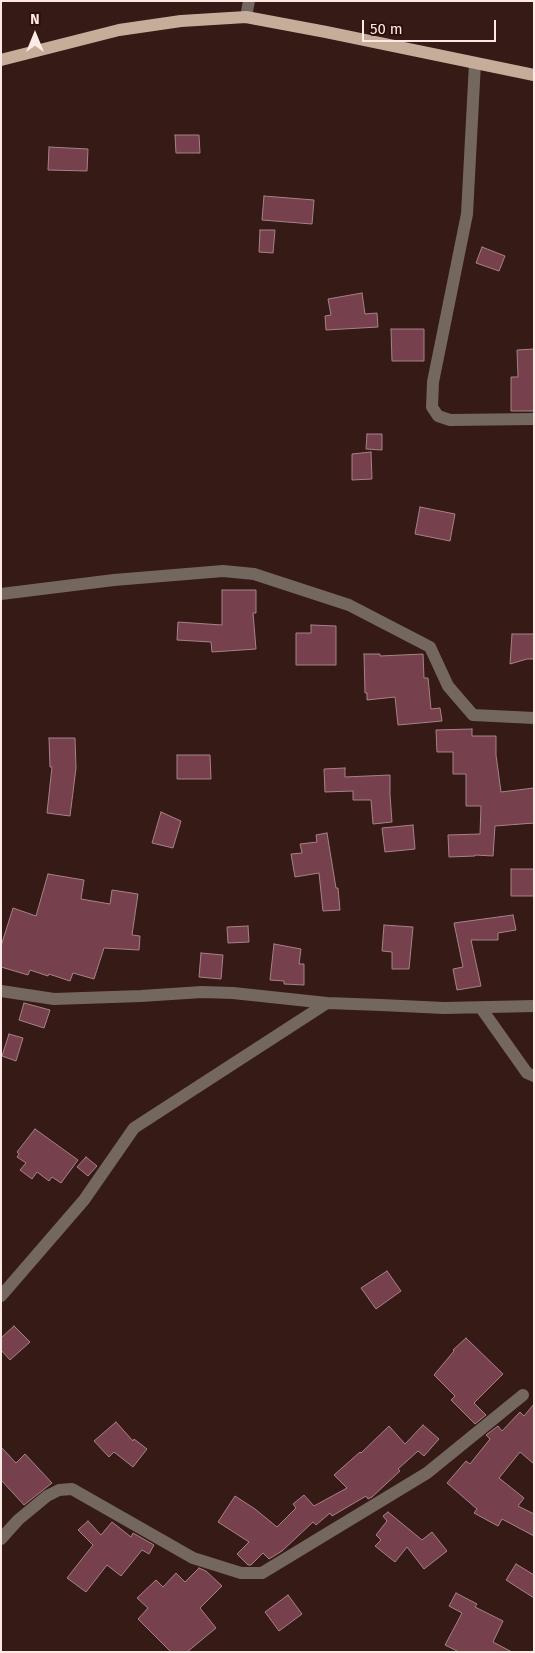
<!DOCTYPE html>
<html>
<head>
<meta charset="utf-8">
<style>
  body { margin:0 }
  #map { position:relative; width:535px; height:1653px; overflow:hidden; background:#351a15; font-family:"Fira Sans",sans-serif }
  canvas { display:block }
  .frame { position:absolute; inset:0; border:2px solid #ffeae6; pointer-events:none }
  .north { position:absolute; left:10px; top:10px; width:50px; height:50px; -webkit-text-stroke:4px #2b100b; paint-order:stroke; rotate:0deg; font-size:14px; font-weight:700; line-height:20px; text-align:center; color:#ffeae6 }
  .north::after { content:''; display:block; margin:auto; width:18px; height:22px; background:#ffeae6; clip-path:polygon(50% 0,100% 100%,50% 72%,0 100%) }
  .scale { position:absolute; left:362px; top:20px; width:134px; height:22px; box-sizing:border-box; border:2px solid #ffeae6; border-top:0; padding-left:6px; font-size:15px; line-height:18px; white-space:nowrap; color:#ffeae6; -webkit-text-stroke:4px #2b100b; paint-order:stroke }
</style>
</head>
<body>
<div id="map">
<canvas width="535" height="1653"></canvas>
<div class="frame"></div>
<div class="north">N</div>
<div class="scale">50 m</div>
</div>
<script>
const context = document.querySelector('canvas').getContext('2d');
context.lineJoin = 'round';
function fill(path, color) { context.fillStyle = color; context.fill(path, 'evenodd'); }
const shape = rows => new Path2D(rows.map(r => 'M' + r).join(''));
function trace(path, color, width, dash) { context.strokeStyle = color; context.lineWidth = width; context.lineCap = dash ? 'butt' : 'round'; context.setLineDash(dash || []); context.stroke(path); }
const building = shape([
  [175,135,199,135,200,153,176,153,175,135],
  [49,147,88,149,87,171,48,170,49,147],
  [264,196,314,200,312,224,262,220,264,196],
  [260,230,275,230,273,253,259,252,260,230],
  [482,247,505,256,499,271,476,263,482,247],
  [362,293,365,314,377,313,378,327,326,330,325,316,331,315,328,299,362,293],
  [391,329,424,329,424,361,392,361,391,329],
  [534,349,534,411,511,411,511,377,518,377,517,350,534,349],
  [367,434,382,434,382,450,366,449,367,434],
  [371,452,372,479,352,480,352,454,371,452],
  [420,507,455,514,450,541,415,534,420,507],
  [222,590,256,590,256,613,253,613,256,649,212,652,211,642,177,640,178,622,222,625,222,590],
  [311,625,336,626,336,665,296,665,296,633,311,633,311,625],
  [512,634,534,634,534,659,527,659,510,664,512,634],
  [364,654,380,654,380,656,423,654,424,678,428,678,431,709,440,708,442,721,398,725,395,697,367,700,367,693,365,693,364,654],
  [472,729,472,736,496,736,496,755,501,792,534,788,534,823,495,826,493,856,475,855,475,856,449,857,448,835,480,834,481,806,466,806,466,774,453,774,453,752,437,752,436,730,472,729],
  [49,738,75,738,76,768,70,816,47,813,52,767,50,767,49,738],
  [177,755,210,755,211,779,177,779,177,755],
  [345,768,345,777,390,775,390,795,392,822,373,824,371,800,353,800,353,791,325,792,324,769,345,768],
  [161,812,181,821,173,848,152,843,161,812],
  [413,825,415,849,385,852,382,828,413,825],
  [327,833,336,888,338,888,340,910,323,911,319,873,295,877,291,854,302,853,300,844,317,842,316,835,327,833],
  [511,869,534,869,534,896,511,896,511,869],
  [48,874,84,880,81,899,110,904,112,890,138,894,132,935,140,936,139,950,104,948,94,979,73,973,70,981,49,974,48,976,30,970,28,975,1,967,1,946,13,908,36,916,48,874],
  [513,915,516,930,498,933,498,940,471,940,481,986,457,990,453,969,463,967,454,923,513,915],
  [384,925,413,927,409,969,392,969,392,952,382,951,384,925],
  [248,926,249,942,228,943,227,927,248,926],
  [274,944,301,949,299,964,304,964,304,985,284,984,284,981,270,980,274,944],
  [201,953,223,955,221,979,199,977,201,953],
  [24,1003,50,1010,44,1028,19,1020,24,1003],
  [9,1034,23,1038,16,1061,2,1056,9,1034],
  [35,1129,78,1160,61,1183,52,1177,49,1181,37,1172,32,1179,20,1170,26,1163,17,1157,19,1154,17,1152,35,1129],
  [86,1157,97,1166,88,1176,77,1167,86,1157],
  [387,1271,401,1291,376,1309,361,1288,387,1271],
  [14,1326,30,1342,10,1360,1,1350,1,1338,14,1326],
  [466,1338,503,1374,474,1403,486,1415,475,1424,451,1400,455,1396,434,1375,454,1351,453,1350,466,1338],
  [534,1404,534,1464,520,1452,499,1478,524,1498,518,1506,534,1514,534,1536,502,1519,498,1526,474,1513,477,1509,447,1483,466,1461,470,1464,490,1439,486,1435,498,1426,502,1431,520,1412,524,1416,534,1404],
  [116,1422,133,1441,134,1439,147,1449,133,1467,114,1452,109,1457,94,1441,116,1422],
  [423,1425,439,1439,424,1456,418,1451,398,1469,400,1471,372,1497,368,1499,366,1496,332,1516,330,1513,316,1525,313,1522,282,1551,269,1559,263,1553,251,1565,248,1565,237,1554,249,1542,218,1522,235,1496,255,1509,277,1527,296,1508,293,1504,304,1495,314,1506,347,1488,334,1475,360,1452,361,1453,389,1426,405,1444,423,1425],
  [1,1447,16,1463,25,1454,52,1483,24,1505,1,1480,1,1447],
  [388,1512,422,1540,432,1532,447,1551,424,1569,407,1547,395,1562,375,1546,381,1540,376,1535,387,1521,383,1516,388,1512],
  [88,1521,101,1535,112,1522,131,1537,133,1533,154,1545,149,1554,142,1550,121,1576,107,1565,86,1592,67,1578,93,1545,78,1530,88,1521],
  [516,1564,534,1575,534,1598,506,1580,516,1564],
  [199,1568,206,1571,222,1586,200,1608,216,1628,187,1652,171,1652,138,1619,148,1608,137,1598,156,1580,163,1587,176,1573,185,1582,199,1568],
  [456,1593,477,1604,475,1607,503,1621,493,1642,512,1652,459,1652,445,1645,462,1613,449,1606,456,1593],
  [288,1595,302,1614,279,1631,265,1612,288,1595]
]);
fill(building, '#77404d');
trace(building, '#a68289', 1);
trace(shape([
  [246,17,249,1],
  [475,63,467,214,433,382,432,407,438,416,450,420,534,419],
  [1,594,114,580,223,571,254,574,349,605,430,647,448,686,473,715,534,718],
  [1,991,54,999,141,996,202,992,233,993,327,1003,381,1005,444,1008,534,1006],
  [481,1008,527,1073,534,1076],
  [1,1296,84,1200,134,1128,327,1003],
  [1,1539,18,1520,47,1496,59,1490,72,1489,193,1558,241,1573,262,1573,427,1473,523,1395]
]), '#73675f', 12);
trace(shape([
  [1,60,119,30,181,21,246,17,326,32,534,75]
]), '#c6ad9a', 12);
</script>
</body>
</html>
